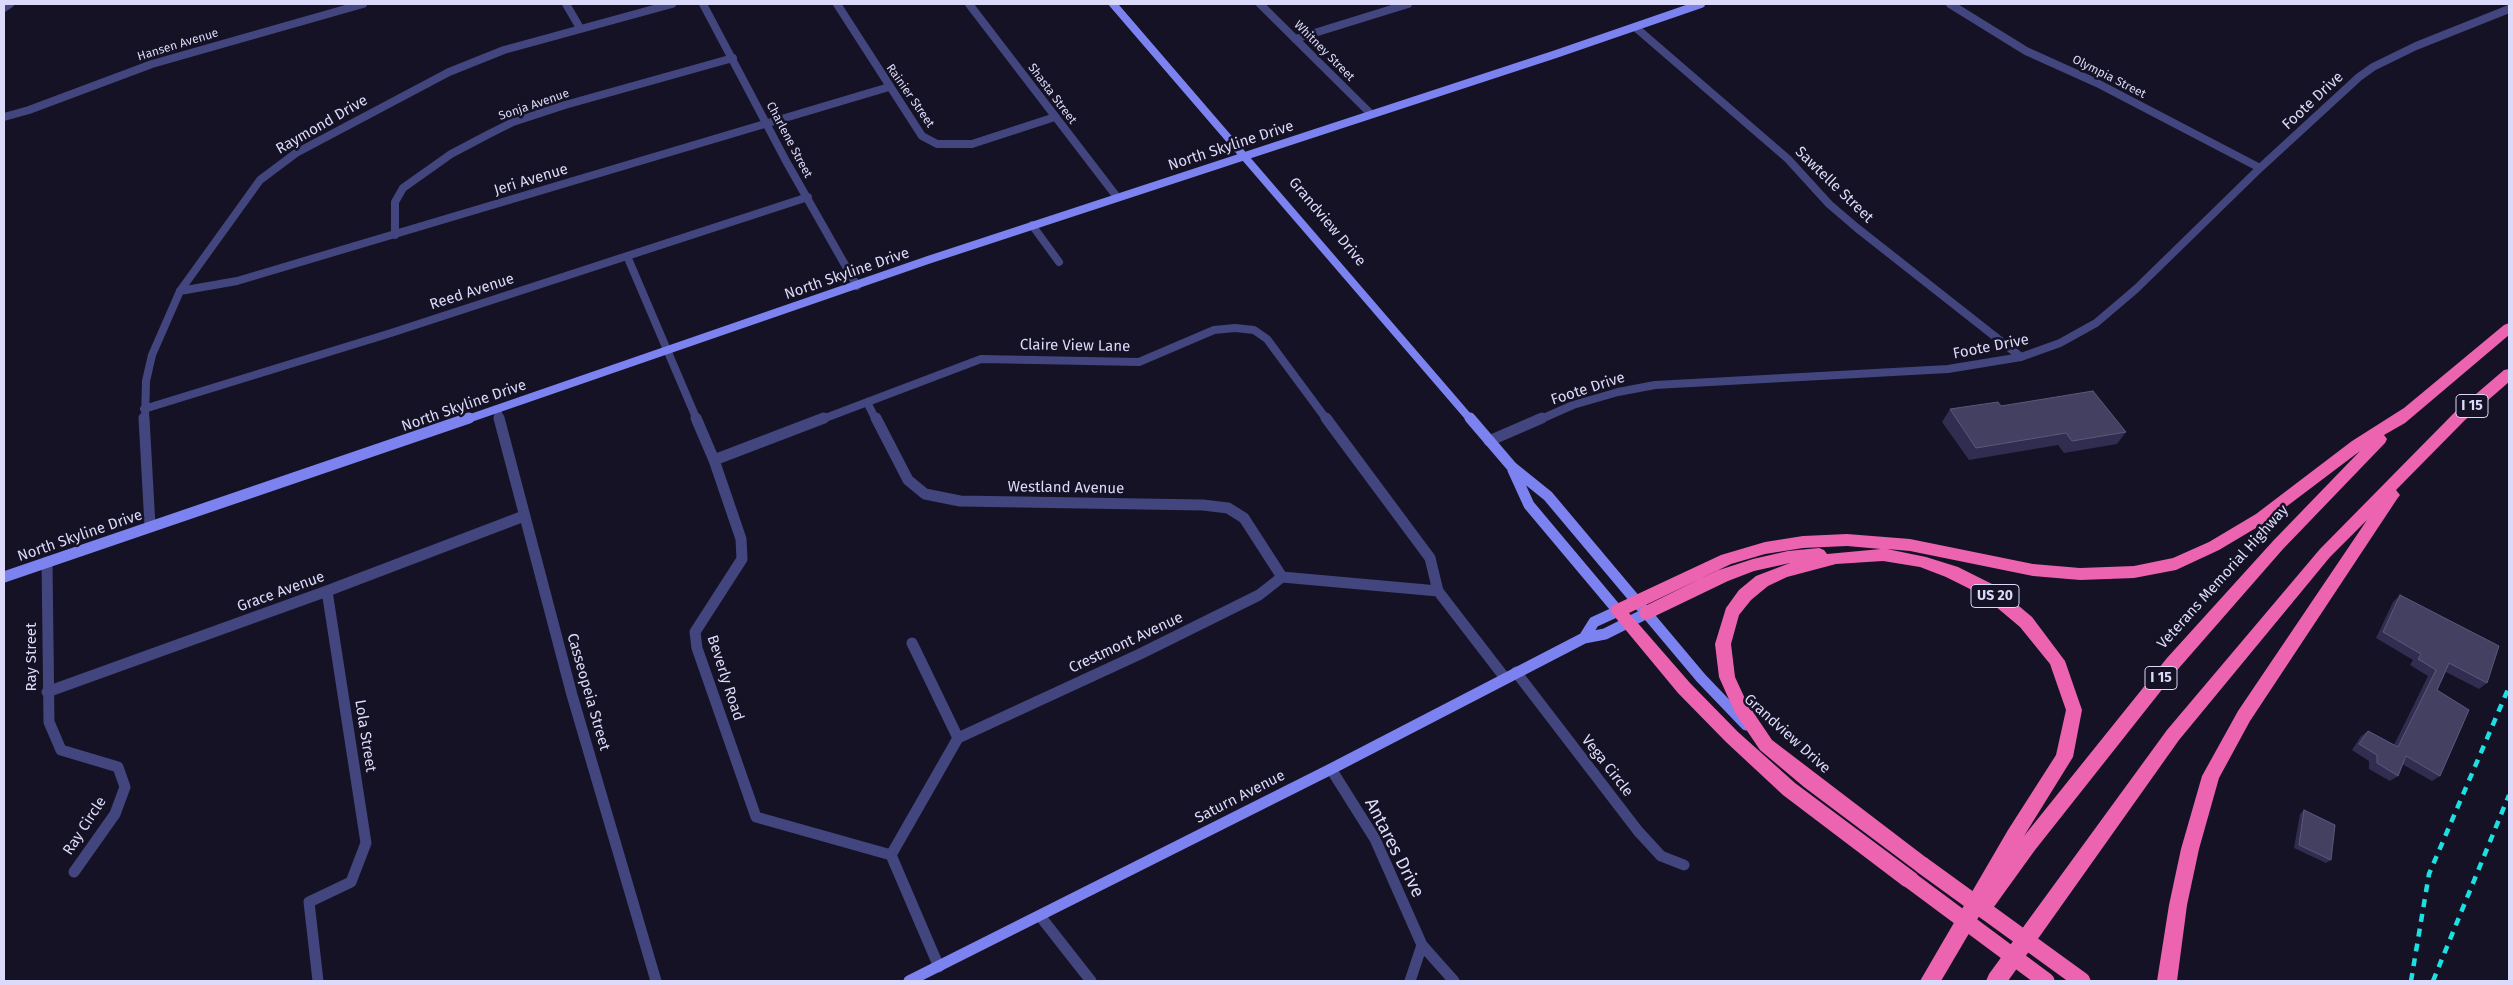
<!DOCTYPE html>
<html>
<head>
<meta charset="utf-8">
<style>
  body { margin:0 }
  #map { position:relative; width:2513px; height:985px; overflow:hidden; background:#141224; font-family:"Fira Sans",sans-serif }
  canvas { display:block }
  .frame { position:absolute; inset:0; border:5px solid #dbdafa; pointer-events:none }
</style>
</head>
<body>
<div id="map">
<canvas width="2513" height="985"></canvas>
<div class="frame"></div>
</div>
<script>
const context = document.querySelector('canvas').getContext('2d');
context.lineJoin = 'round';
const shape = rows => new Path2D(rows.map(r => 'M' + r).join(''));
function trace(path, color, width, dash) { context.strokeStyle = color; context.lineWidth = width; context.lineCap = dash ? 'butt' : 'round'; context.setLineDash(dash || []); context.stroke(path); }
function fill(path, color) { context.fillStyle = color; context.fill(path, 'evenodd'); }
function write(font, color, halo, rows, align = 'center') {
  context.font = font + ' "Fira Sans",sans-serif'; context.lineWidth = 5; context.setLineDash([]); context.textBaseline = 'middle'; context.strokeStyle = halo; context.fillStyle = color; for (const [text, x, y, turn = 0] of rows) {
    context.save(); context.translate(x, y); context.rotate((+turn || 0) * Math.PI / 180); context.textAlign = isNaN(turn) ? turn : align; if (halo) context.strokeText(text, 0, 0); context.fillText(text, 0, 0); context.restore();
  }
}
trace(shape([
  [566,4,580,28],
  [703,4,786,161,857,286],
  [837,4,922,136,937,144,972,144,1055,117],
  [969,4,1117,197],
  [1260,4,1371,114],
  [1950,4,2026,51,2097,83,2260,168],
  [4,8,10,4],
  [1635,27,1788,159,1829,204,1857,228,2021,357],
  [1295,39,1408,4],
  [4,117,29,110,152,64,363,4],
  [1032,225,1059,262],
  [395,235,395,202,403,188,451,154,489,134,513,122,565,105,733,58],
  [627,256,697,420],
  [180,291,237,281,889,87],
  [867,402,876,420],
  [144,409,391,333,808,197],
  [497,409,500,420],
  [145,420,146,381,152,355,180,291,260,180,296,153,449,72,504,50,672,4],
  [820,420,981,359,1139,362,1214,330,1235,328,1254,330,1267,339,1327,420],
  [1539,420,1573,405,1618,392,1655,385,1948,369,2021,357,2060,343,2096,323,2136,289,2260,168,2359,77,2373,67,2416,46,2509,9]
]), '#42457e', 8);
trace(shape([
  [144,418,150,526],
  [499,418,572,695,656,981],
  [696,418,714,460,741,539,742,559,695,632,697,648,756,817,891,855,939,967],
  [876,418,908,480,925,494,960,501,1203,505,1228,508,1244,518,1282,577],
  [1326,418,1430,558,1438,591,1505,678],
  [1489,441,1542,418],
  [714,460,824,418],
  [47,562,49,722,61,750,118,767,125,787,115,814,74,872],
  [912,643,958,738],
  [1516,672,1638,831,1661,856,1684,865],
  [47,692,327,591,524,516],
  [1331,769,1375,839,1422,945],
  [891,855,958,738,1140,654,1259,595,1282,577,1438,591],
  [1040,916,1091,981],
  [318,981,309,902,351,882,366,843,327,591],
  [1410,981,1422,945,1454,981]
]), '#42457e', 11);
trace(shape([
  [1113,4,1471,420],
  [465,420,928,260,1556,54,1701,4]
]), '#7c82ef', 8);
trace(shape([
  [1470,418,1512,467,1548,496,1701,678,1746,725],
  [1513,470,1529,505,1618,611,1594,622,1584,638],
  [4,577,469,418],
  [909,981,1331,769,1584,638,1605,634,1647,613]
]), '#7c82ef', 11);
fill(shape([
  [2509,323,2509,335,2405,423,2384,435,2387,439,2385,443,2283,549,2179,668,2035,850,1991,911,1984,914,1981,913,1941,981,1920,981,2008,830,2056,755,2066,710,2050,664,2020,627,1982,595,1946,577,1920,567,1883,561,1836,564,1787,577,1768,586,1751,600,1739,615,1731,644,1735,677,1747,703,1772,740,1928,859,1931,865,1928,871,1922,874,1916,871,1804,787,1760,750,1735,713,1719,677,1715,644,1726,608,1739,590,1756,576,1790,563,1754,571,1728,581,1647,620,1641,618,1639,613,1641,608,1716,571,1753,559,1788,551,1819,548,1824,550,1827,554,1881,549,1847,546,1803,548,1765,554,1731,564,1629,613,1690,683,1738,732,1795,783,1917,874,1919,880,1917,886,1910,889,1903,886,1783,795,1726,742,1678,693,1610,611,1612,606,1721,555,1765,542,1803,536,1847,534,1910,539,2033,564,2080,568,2134,566,2173,558,2209,542,2256,514,2352,441,2404,408,2504,325,2509,323],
  [2360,451,2273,541,2167,658,2024,836,2073,757,2082,710,2065,661,2032,617,1994,585,1958,567,1926,557,1887,549,1910,551,2033,576,2080,580,2134,578,2176,570,2219,550,2266,522,2360,451],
  [2509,369,2509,382,2465,420,2396,490,2400,495,2397,499,2250,721,2219,778,2199,849,2187,905,2177,981,2157,981,2169,905,2181,849,2202,776,2238,711,2367,520,2330,557,2179,740,2008,981,1986,981,1989,974,2167,730,2320,549,2455,412,2504,370,2509,369]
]), '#ec63b0');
trace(shape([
  [2411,981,2429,874,2509,687],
  [2433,981,2509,795]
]), '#1de0e3', 4.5, [8, 7]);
trace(shape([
  [1922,865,2082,981],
  [1910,880,2046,981]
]), '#ec63b0', 17);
fill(shape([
  [2001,406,2126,432,2117,444,2064,453,2058,445,1969,460,1942,422,1950,409],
  [2400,595,2487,683,2479,689,2446,672,2437,690,2440,776,2432,781,2402,764,2398,776,2390,781,2369,769,2369,761,2352,750,2361,736,2368,731,2394,745,2428,676,2410,665,2413,660,2376,638,2393,602],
  [2304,810,2331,860,2326,863,2294,848,2300,814]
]), '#312d50');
const building = shape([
  [2093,391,2126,432,2072,441,2066,433,1976,448,1950,409,1998,402,2001,406,2093,391],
  [2400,595,2499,646,2487,683,2449,663,2437,690,2469,710,2440,776,2406,756,2398,776,2377,763,2377,755,2359,744,2368,731,2398,747,2436,670,2418,659,2421,654,2383,632,2400,595],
  [2304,810,2335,825,2331,860,2299,845,2304,810]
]);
fill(building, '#434062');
trace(building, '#5b587a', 1);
write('12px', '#dbdafa', '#141224', [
  ["Hansen Avenue",178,45,-17],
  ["Whitney Street",1324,51,45],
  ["Olympia Street",2109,77,27],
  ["Shasta Street",1052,94,53],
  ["Rainier Street",910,96,55],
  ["Sonja Avenue",534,105,-19],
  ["Charlene Street",789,140,62]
]);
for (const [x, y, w] of [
  [2472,406,32],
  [1995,596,48],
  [2161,678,32]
]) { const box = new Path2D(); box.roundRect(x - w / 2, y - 11.5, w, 23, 4); context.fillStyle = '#141224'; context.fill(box); trace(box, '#dbdafa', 1); }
write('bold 14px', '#dbdafa', null, [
  ["I 15",2472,406],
  ["US 20",1995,596],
  ["I 15",2161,678]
]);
write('15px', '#dbdafa', '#141224', [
  ["Foote Drive",2313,101,-43],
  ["Raymond Drive",322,125,-30],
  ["North Skyline Drive",1231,146,-18],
  ["Jeri Avenue",531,180,-17],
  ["Sawtelle Street",1834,185,44],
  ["Grandview Drive",1327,222,50],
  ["North Skyline Drive",847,274,-19],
  ["Reed Avenue",472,292,-18],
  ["Claire View Lane",1075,346,1],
  ["Foote Drive",1991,347,-11],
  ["Foote Drive",1588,389,-18],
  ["North Skyline Drive",464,406,-19],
  ["Westland Avenue",1066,488,1],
  ["North Skyline Drive",80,536,-19],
  ["Veterans Memorial Highway",2223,577,-48],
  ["Grace Avenue",281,592,-20],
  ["Crestmont Avenue",1126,643,-25],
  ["Ray Street",32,657,-90],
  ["Beverly Road",725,678,72],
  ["Casseopeia Street",588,692,74],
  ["Grandview Drive",1787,734,42],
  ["Lola Street",365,736,81],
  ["Vega Circle",1607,766,52],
  ["Saturn Avenue",1240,797,-27],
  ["Ray Circle",85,826,-57]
]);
write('18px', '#dbdafa', '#141224', [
  ["Antares Drive",1394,848,63]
]);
</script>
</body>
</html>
